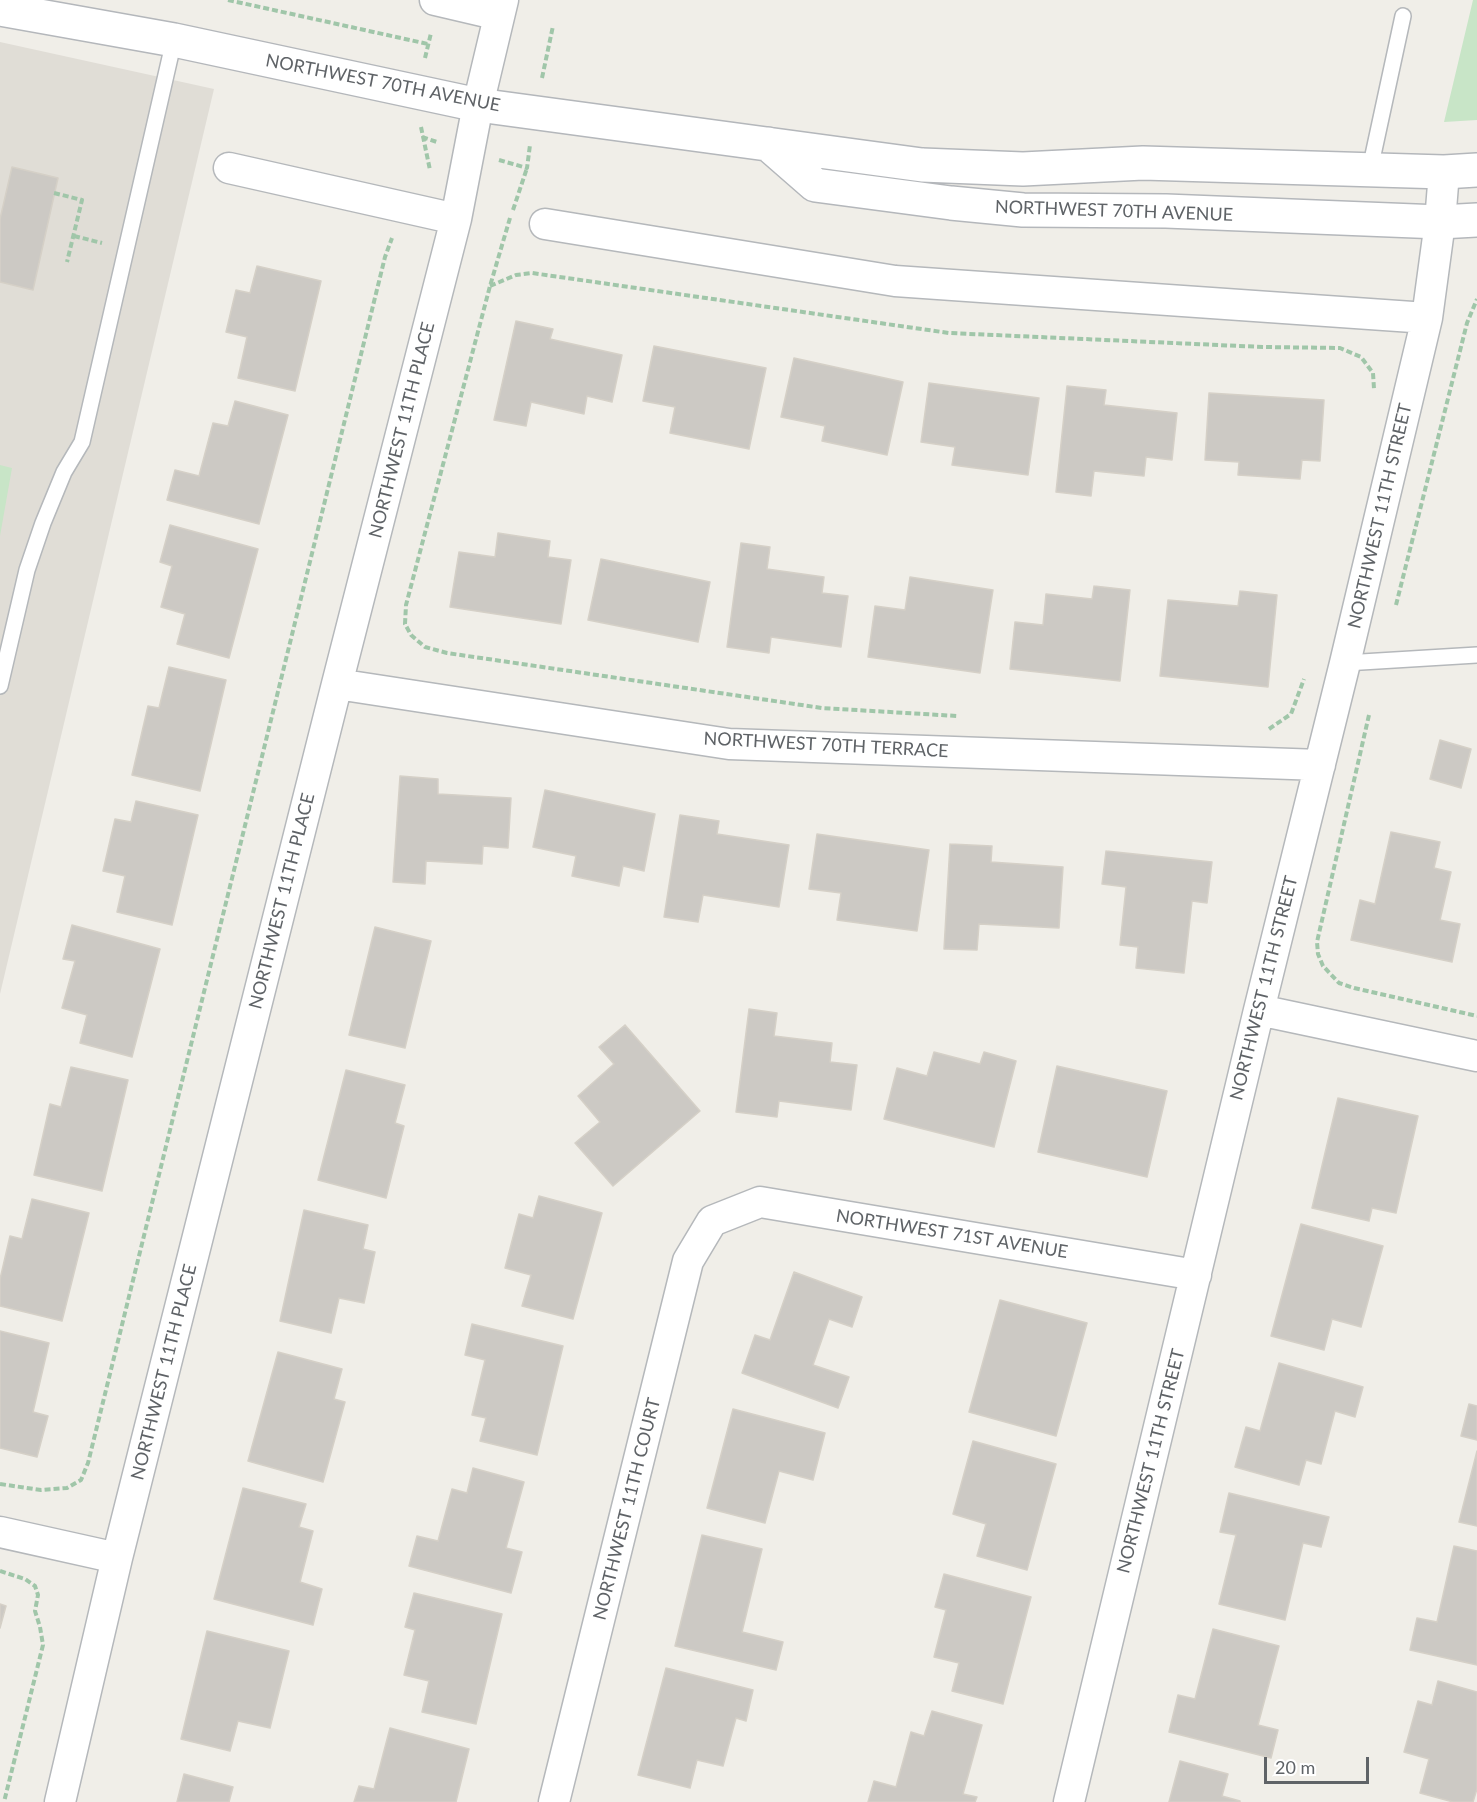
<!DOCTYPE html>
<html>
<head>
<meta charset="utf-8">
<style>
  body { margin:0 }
  #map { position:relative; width:1477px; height:1802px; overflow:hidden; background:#f0eee8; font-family:Lato,sans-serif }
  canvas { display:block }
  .scale { position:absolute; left:1264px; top:1757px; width:105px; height:27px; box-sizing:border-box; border:3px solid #5f6367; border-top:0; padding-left:8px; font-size:18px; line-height:21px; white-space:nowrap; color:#5f6367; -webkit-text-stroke:4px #fff; paint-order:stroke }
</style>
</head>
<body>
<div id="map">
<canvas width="1477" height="1802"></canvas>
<div class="scale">20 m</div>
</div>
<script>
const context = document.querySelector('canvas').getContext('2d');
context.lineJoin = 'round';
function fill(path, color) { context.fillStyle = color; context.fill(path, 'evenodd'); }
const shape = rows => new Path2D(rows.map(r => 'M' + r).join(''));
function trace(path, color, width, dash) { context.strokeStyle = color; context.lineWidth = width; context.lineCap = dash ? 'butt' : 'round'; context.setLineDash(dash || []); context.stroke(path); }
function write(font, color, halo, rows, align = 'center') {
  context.font = font + ' Lato,sans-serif'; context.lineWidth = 4.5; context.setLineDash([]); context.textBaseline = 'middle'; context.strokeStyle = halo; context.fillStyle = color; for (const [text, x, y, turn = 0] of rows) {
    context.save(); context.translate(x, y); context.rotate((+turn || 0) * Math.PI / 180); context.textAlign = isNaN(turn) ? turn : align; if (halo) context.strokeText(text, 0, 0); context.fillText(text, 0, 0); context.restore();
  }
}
fill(shape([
  [0,42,214,89,0,994]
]), '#e0ddd6');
fill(shape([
  [1473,0,1477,0,1477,120,1444,122],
  [0,465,12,468,0,536]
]), '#c8e5c7');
const building = shape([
  [12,167,58,178,33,290,0,282,0,219,12,167],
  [257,266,321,281,295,391,238,378,247,337,226,332,236,290,250,293,257,266],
  [516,321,553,329,550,339,622,355,612,402,587,396,584,414,531,402,526,426,494,420,516,321],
  [654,346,766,368,749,449,670,433,675,407,643,401,654,346],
  [794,358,903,382,887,455,822,441,825,426,781,417,794,358],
  [929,383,1039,398,1028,475,952,465,955,447,921,442,929,383],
  [1067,386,1106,390,1104,405,1177,413,1172,460,1146,457,1144,476,1094,471,1091,496,1056,492,1067,386],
  [1209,393,1324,400,1320,461,1302,460,1300,479,1238,475,1239,462,1205,460,1209,393],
  [235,401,288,415,259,524,167,500,175,470,199,476,213,423,228,426,235,401],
  [170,525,258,549,229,658,177,644,185,614,161,607,172,566,160,562,170,525],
  [498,533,550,541,548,557,571,560,561,624,450,607,459,552,495,557,498,533],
  [741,543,770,547,767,569,824,577,822,593,848,596,841,647,771,637,769,653,727,647,741,543],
  [601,559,710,582,698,642,588,620,601,559],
  [910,577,993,590,980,673,868,657,875,606,905,610,910,577],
  [1094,586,1130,590,1120,681,1010,669,1015,622,1043,625,1046,594,1092,599,1094,586],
  [1240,591,1277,595,1268,687,1160,676,1168,600,1238,606,1240,591],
  [169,667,226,680,200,791,132,775,148,706,159,708,169,667],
  [1440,740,1471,749,1461,788,1430,779,1440,740],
  [400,776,438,779,438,794,511,798,508,848,483,846,482,864,426,861,425,884,393,882,400,776],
  [545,790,655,814,644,871,623,866,619,886,572,876,576,856,533,847,545,790],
  [136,801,198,815,172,925,117,912,125,876,103,871,115,819,131,822,136,801],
  [680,815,719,821,717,834,789,845,779,907,703,895,698,922,664,917,680,815],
  [1391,832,1440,842,1434,868,1451,872,1440,920,1460,924,1452,962,1351,940,1360,900,1375,904,1391,832],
  [817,834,929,850,917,931,837,920,841,893,809,889,817,834],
  [950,844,992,846,991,862,1063,867,1059,928,979,924,977,950,944,949,950,844],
  [1106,851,1212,862,1207,903,1192,901,1184,973,1136,968,1138,947,1120,945,1126,887,1102,884,1106,851],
  [72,925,160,949,132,1057,80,1043,87,1015,62,1008,75,961,63,959,72,925],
  [375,927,431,941,405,1048,349,1035,375,927],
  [749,1009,777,1013,774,1036,832,1043,830,1062,857,1065,851,1110,779,1101,777,1117,736,1112,749,1009],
  [625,1025,700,1111,613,1186,575,1143,600,1122,578,1096,614,1064,599,1047,625,1025],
  [934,1052,980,1064,984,1052,1016,1061,994,1147,884,1119,897,1068,927,1076,934,1052],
  [1057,1066,1167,1091,1147,1177,1038,1152,1057,1066],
  [71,1067,128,1080,102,1191,34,1175,50,1104,61,1107,71,1067],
  [346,1070,405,1085,395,1123,404,1126,386,1198,318,1180,346,1070],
  [1338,1098,1418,1116,1396,1213,1372,1208,1369,1221,1312,1208,1338,1098],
  [539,1196,602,1213,573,1319,522,1306,531,1275,505,1268,519,1214,533,1218,539,1196],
  [32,1199,89,1213,62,1321,0,1306,0,1279,10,1236,22,1239,32,1199],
  [304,1210,368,1225,363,1249,375,1252,364,1303,339,1298,331,1333,280,1321,304,1210],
  [1301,1224,1383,1246,1361,1327,1332,1319,1324,1350,1271,1336,1301,1224],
  [794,1272,862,1297,852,1327,829,1319,813,1365,849,1377,838,1408,742,1373,755,1335,770,1340,794,1272],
  [1000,1300,1087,1323,1056,1436,969,1412,1000,1300],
  [472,1324,563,1346,537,1455,480,1441,486,1418,472,1415,485,1360,465,1355,472,1324],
  [0,1331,49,1343,33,1412,48,1416,37,1457,0,1448,0,1331],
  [278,1352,342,1369,334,1399,345,1402,323,1482,248,1461,278,1352],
  [1279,1363,1363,1387,1355,1417,1335,1411,1321,1464,1306,1460,1299,1485,1235,1467,1246,1427,1260,1431,1279,1363],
  [1469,1404,1477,1406,1477,1440,1461,1436,1469,1404],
  [733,1409,825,1433,813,1480,779,1471,765,1523,707,1508,733,1409],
  [973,1441,1056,1464,1027,1570,977,1556,986,1524,953,1514,973,1441],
  [1477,1451,1477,1526,1459,1522,1477,1451],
  [473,1468,524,1482,506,1548,522,1552,511,1593,409,1566,417,1536,438,1541,452,1489,467,1493,473,1468],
  [243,1488,306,1504,299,1527,313,1531,300,1582,322,1589,313,1625,214,1599,243,1488],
  [1229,1493,1329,1517,1321,1547,1303,1543,1285,1620,1219,1604,1236,1535,1220,1532,1229,1493],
  [702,1535,762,1549,742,1632,783,1642,776,1670,675,1646,702,1535],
  [1454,1546,1477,1551,1477,1665,1410,1650,1417,1618,1437,1622,1454,1546],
  [944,1574,1031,1597,1003,1704,952,1691,959,1663,934,1657,946,1610,935,1607,944,1574],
  [414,1593,502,1614,476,1724,422,1712,429,1681,404,1675,415,1630,405,1627,414,1593],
  [0,1604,6,1606,0,1628,0,1604],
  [1213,1629,1279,1646,1258,1725,1278,1730,1271,1758,1169,1732,1178,1695,1195,1699,1213,1629],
  [207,1631,289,1651,270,1728,238,1721,230,1751,181,1739,207,1631],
  [666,1668,753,1690,746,1721,736,1718,723,1766,697,1760,690,1788,638,1775,666,1668],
  [1438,1681,1477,1692,1477,1789,1473,1802,1453,1802,1420,1793,1429,1759,1404,1752,1418,1701,1432,1705,1438,1681],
  [932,1711,982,1725,963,1794,977,1797,975,1802,868,1802,874,1781,896,1787,911,1732,924,1736,932,1711],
  [390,1728,469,1749,456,1802,354,1802,359,1786,374,1789,390,1728],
  [1180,1761,1228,1774,1222,1796,1240,1801,1240,1802,1169,1802,1180,1761],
  [184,1774,233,1787,229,1802,177,1802,184,1774]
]);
fill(building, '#ccc9c4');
trace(building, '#d5d0c7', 1.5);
const lane = shape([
  [1370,169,1403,16],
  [1345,663,1477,655],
  [0,686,27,570,43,523,64,472,82,442,174,40]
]);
const street = shape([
  [435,0,499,15],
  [229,168,456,219],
  [545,224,895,281,1427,318],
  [337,684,729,744,1320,765],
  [1259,1010,1477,1056],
  [0,1532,117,1558],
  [60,1802,117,1558,337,684,456,219,478,105,503,0],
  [554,1802,688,1261,712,1221,760,1202,1196,1275],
  [1069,1802,1259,1010,1345,663,1427,318,1440,222,1444,172]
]);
const secondary = shape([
  [0,9,174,40,478,105,922,165,1023,169,1143,163,1444,172,1477,170],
  [768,144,815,185,951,203,1023,210,1166,211,1440,222,1477,220]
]);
trace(lane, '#b5b8bb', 18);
trace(street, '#b5b8bb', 33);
trace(secondary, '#b4b7bb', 36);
trace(shape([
  [228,0,428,44],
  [425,58,431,33],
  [542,78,553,26],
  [421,127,430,170],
  [422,137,437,142],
  [499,160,527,168,530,145],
  [54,193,82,200,67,262],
  [513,210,527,168],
  [510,218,490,286,406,605,405,624,411,635,425,647,447,653,822,708,957,716],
  [74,236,102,243],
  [490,286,516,275,532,273,949,333,1263,347,1340,348,1361,357,1373,373,1374,389],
  [1396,605,1467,323,1477,299],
  [1369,715,1317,942,1318,954,1323,966,1339,983,1354,988,1477,1016],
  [1269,729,1291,714,1304,679],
  [0,1484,41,1490,67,1488,81,1480,88,1463,385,257,392,238],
  [0,1571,25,1579,35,1586,38,1595,35,1611,40,1627,43,1645,4,1802]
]), '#a0c6a9', 4, [6, 3]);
trace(lane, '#fff', 15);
trace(street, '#fff', 30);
trace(secondary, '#fff', 33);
write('18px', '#5f6367', '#fff', [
  ["NORTHWEST 70TH AVENUE",383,83,11],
  ["NORTHWEST 70TH AVENUE",1114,211,2],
  ["NORTHWEST 11TH PLACE",402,430,-76],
  ["NORTHWEST 11TH STREET",1380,516,-77],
  ["NORTHWEST 70TH TERRACE",826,745,3],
  ["NORTHWEST 11TH PLACE",282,901,-76],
  ["NORTHWEST 11TH STREET",1264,988,-76],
  ["NORTHWEST 71ST AVENUE",952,1234,9],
  ["NORTHWEST 11TH PLACE",164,1372,-76],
  ["NORTHWEST 11TH STREET",1151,1461,-76],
  ["NORTHWEST 11TH COURT",627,1509,-76]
]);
</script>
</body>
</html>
